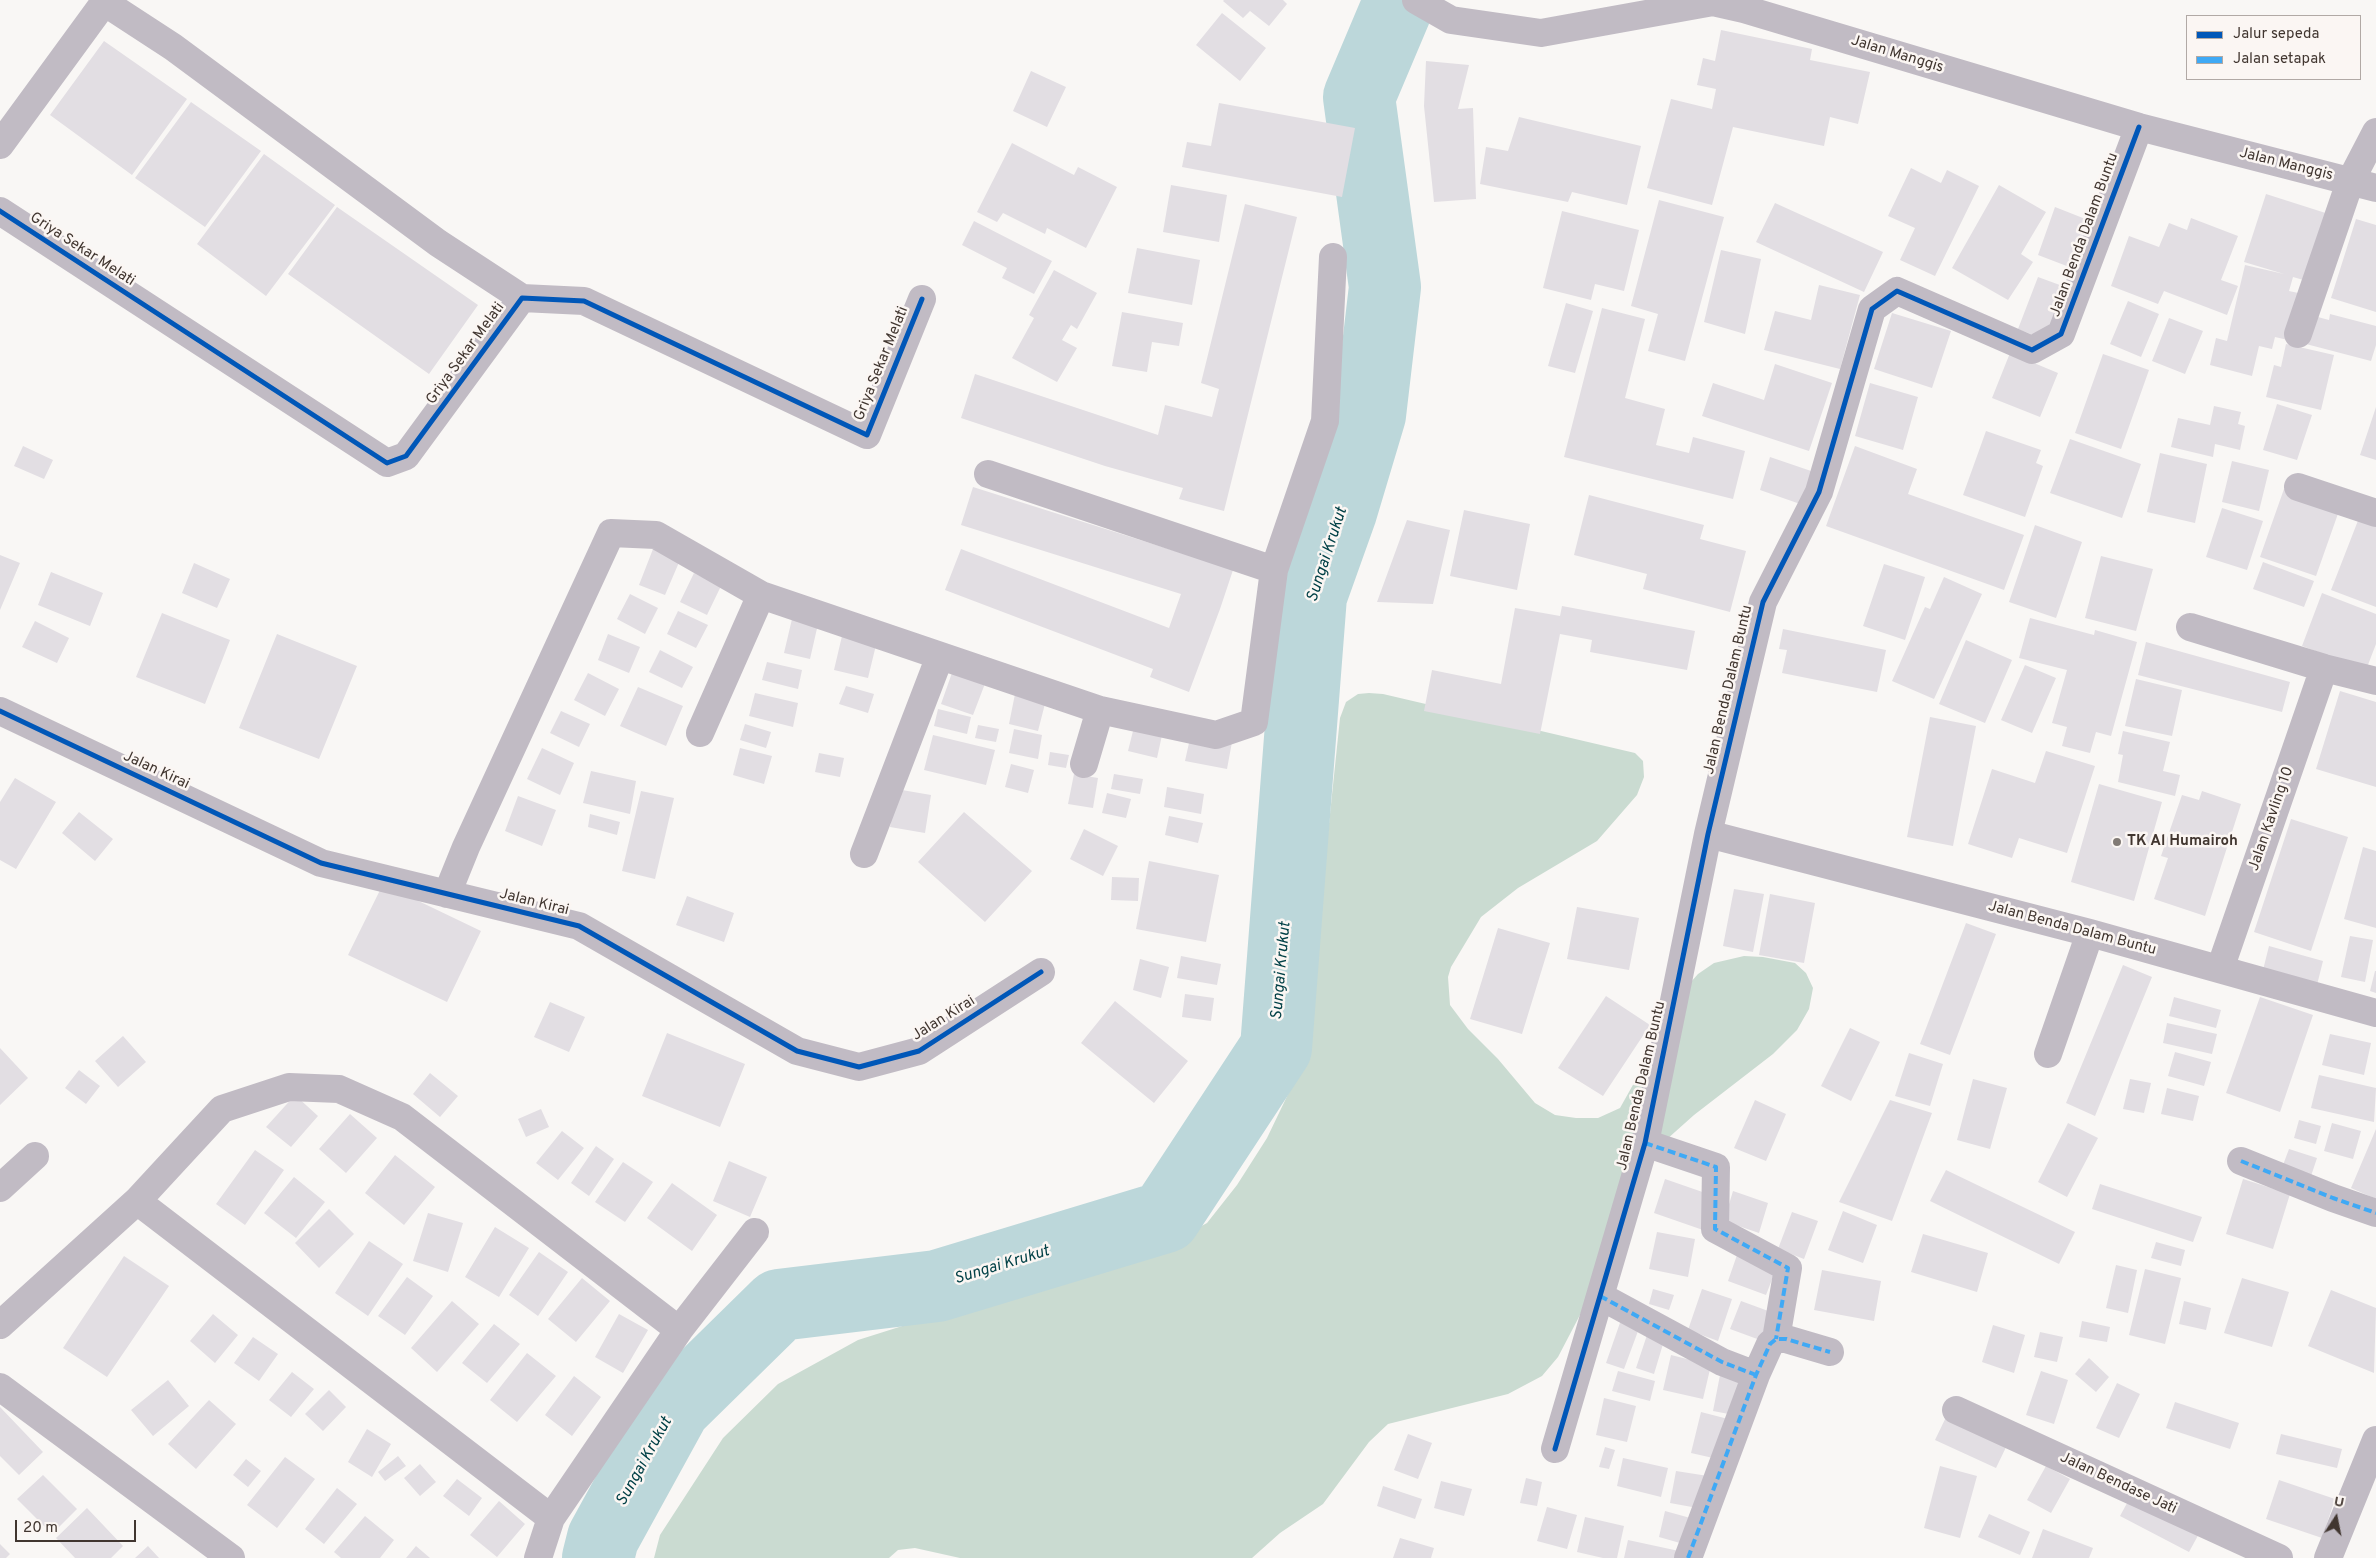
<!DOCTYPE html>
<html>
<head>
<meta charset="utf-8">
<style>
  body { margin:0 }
  #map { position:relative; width:2376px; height:1558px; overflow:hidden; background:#f9f7f5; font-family:Overpass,sans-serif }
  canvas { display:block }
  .legend { position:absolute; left:2186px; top:15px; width:175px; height:65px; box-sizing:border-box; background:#fbf6f3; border:1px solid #b1a9a5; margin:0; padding:6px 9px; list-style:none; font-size:15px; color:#413630 }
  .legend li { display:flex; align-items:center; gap:10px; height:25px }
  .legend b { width:25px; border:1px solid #b1a9a5 }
  .north { position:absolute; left:2311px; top:1493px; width:50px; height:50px; -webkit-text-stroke:4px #fbf6f3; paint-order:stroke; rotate:11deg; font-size:14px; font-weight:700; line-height:20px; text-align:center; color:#413630 }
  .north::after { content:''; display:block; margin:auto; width:18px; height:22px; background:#413630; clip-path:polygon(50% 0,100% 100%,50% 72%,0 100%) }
  .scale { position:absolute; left:15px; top:1520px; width:121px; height:22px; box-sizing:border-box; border:2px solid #413630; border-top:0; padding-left:6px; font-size:15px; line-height:18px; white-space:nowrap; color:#413630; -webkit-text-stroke:4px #fbf6f3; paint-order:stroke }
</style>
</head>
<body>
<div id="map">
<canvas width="2376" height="1558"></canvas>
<ul class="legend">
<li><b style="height:6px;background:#0057b8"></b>Jalur sepeda</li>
<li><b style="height:6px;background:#3fa9f5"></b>Jalan setapak</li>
</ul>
<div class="north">U</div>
<div class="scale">20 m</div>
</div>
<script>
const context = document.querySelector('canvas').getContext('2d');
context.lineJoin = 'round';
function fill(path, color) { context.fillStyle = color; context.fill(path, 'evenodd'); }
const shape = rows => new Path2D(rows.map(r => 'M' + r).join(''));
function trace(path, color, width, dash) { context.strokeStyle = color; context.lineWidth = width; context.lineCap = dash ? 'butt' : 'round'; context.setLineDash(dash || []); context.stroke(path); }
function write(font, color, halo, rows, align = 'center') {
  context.font = font + ' Overpass,sans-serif'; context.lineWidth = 5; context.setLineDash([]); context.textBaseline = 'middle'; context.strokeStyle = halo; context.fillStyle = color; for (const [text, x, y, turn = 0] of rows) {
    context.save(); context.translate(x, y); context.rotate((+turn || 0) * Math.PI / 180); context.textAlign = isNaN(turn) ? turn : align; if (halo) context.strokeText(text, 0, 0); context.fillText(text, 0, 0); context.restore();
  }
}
fill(shape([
  [1369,693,1383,694,1635,753,1643,761,1644,777,1637,795,1597,841,1518,888,1481,917,1451,967,1448,977,1450,1005,1468,1029,1498,1059,1535,1103,1555,1115,1576,1118,1598,1118,1620,1108,1690,983,1698,974,1714,963,1744,956,1763,957,1795,963,1806,973,1813,988,1809,1009,1797,1030,1773,1054,1694,1115,1666,1140,1609,1225,1581,1313,1558,1357,1542,1376,1508,1394,1388,1424,1369,1442,1323,1504,1280,1533,1252,1558,960,1558,915,1548,898,1550,889,1558,654,1558,660,1535,723,1438,778,1384,858,1340,972,1304,1132,1264,1207,1223,1237,1185,1267,1138,1291,1088,1310,1006,1340,718,1346,702,1358,694]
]), '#cadbd1');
trace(shape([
  [598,1558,603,1538,675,1407,779,1305,937,1286,1165,1217,1276,1048,1311,596,1341,512,1370,415,1385,287,1359,97,1400,0]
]), '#bcd7da', 72);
fill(shape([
  [1224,0,1283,0,1287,4,1269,26,1250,11,1243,18,1223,1],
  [1222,13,1266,48,1240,81,1196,45],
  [1721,30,1812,49,1810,60,1870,72,1858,124,1830,117,1824,146,1733,127,1712,205,1647,188,1671,99,1712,109,1716,89,1697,85,1703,58,1715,61],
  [104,41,187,99,132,175,50,115],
  [1426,61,1469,65,1458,109,1473,108,1476,199,1434,202,1424,106],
  [1031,71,1066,87,1047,127,1013,111],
  [191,102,261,151,205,227,135,178],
  [1219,103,1355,128,1342,197,1182,167,1187,142,1211,146],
  [1519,117,1641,146,1627,205,1572,192,1568,202,1480,184,1486,147,1508,151],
  [1012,143,1074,175,1078,167,1117,187,1086,248,1047,228,1045,234,1003,213,997,222,977,212],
  [264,154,335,205,266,296,197,244],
  [1911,168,1941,183,1947,170,1979,186,1935,276,1900,260,1915,228,1888,216],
  [1171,185,1227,195,1219,242,1163,232],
  [1999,185,2046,212,2021,254,2033,262,2008,300,1952,268],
  [2266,194,2335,216,2314,283,2293,277,2289,291,2303,294,2292,341,2275,337,2272,349,2259,346,2252,376,2210,365,2216,338,2227,341,2245,265,2284,274,2244,262],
  [1659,200,1724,217,1685,361,1648,351,1658,314,1631,306],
  [1775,203,1883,252,1864,292,1756,242],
  [1245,204,1297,217,1224,511,1179,499,1183,488,1105,466,961,418,975,374,1158,435,1165,405,1212,417,1219,389,1201,383],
  [337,207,478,305,429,374,288,274],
  [2055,207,2088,220,2072,268,2038,255],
  [1562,211,1639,230,1624,291,1595,284,1591,300,1543,288],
  [2191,218,2238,236,2221,280,2238,286,2227,315,2164,291,2158,304,2111,286,2129,236,2159,247,2169,223,2187,230],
  [2356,219,2376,225,2376,312,2331,298],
  [974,221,1052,261,1034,294,1002,278,1007,268,962,245],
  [1137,248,1200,260,1192,305,1128,293],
  [1721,250,1761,259,1745,334,1704,322],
  [1054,270,1097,293,1077,329,1071,325,1062,340,1077,348,1057,382,1012,358,1034,318,1029,315],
  [2038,277,2068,288,2048,341,2018,329],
  [1819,285,1860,295,1840,369,1764,350,1775,311,1811,320],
  [2128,301,2159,314,2141,357,2110,344],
  [1566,303,1593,311,1575,373,1548,366],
  [1602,308,1645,319,1625,398,1665,409,1656,445,1689,453,1693,437,1745,451,1733,499,1564,457],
  [1122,312,1183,323,1179,346,1152,342,1147,372,1112,366],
  [1892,313,1951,331,1932,388,1874,369],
  [2330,314,2376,326,2376,345,2371,361,2306,344,2314,316,2329,320],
  [2169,318,2203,331,2185,374,2152,361],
  [2286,344,2334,355,2321,410,2266,397,2274,365,2281,367],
  [2010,353,2058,373,2040,417,1992,398],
  [2103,354,2149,370,2121,449,2075,433],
  [1775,364,1832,383,1809,451,1702,416,1713,383,1764,400],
  [1870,383,1918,397,1903,450,1855,436],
  [2277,404,2312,415,2297,460,2263,450],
  [2214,406,2241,412,2238,424,2245,426,2240,450,2215,444,2213,457,2171,447,2178,418,2210,425],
  [2376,407,2376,460,2360,455],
  [1986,431,2041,450,2036,463,2043,466,2025,517,1963,495],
  [2070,439,2141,464,2122,518,2050,493],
  [23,446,53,460,44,479,14,466],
  [1855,446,1917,469,1908,494,2024,535,2004,590,1826,526],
  [2160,453,2207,464,2195,523,2147,512],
  [1770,457,1814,472,1803,505,1760,490],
  [2232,461,2269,470,2259,511,2222,502],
  [973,487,1194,557,1235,564,1220,609,1189,692,1150,677,1153,669,945,590,961,549,1169,628,1181,594,961,525],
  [2284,489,2340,508,2316,576,2260,557],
  [1589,495,1704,525,1700,539,1746,551,1730,612,1643,589,1647,574,1574,555],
  [2222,508,2263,521,2247,570,2206,557],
  [1464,510,1530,524,1517,590,1450,576],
  [2359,518,2376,523,2376,607,2331,590],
  [1407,520,1450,530,1433,604,1377,602],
  [2035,525,2082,542,2056,618,2009,602],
  [653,549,680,560,665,595,639,585],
  [0,555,20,563,0,610],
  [2101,556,2153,569,2136,631,2085,618],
  [2263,562,2314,581,2304,607,2253,589],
  [194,563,230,579,217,608,182,593],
  [1884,564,1925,577,1905,640,1863,626],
  [51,572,103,593,90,626,38,605],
  [694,573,721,586,707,615,680,602],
  [1944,577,1982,594,1934,699,1892,681,1925,607,1930,609],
  [2322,593,2376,614,2376,644,2366,670,2302,646],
  [630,594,658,608,645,634,617,619],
  [1562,606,1695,631,1687,670,1590,652,1592,640,1560,634,1540,734,1424,711,1432,670,1501,684,1515,608,1560,616],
  [678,611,708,625,696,648,667,634],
  [162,613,230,640,205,704,136,677],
  [2030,618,2094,635,2095,630,2137,642,2111,736,2096,732,2090,753,2062,746,2067,727,2052,723,2067,670,2019,658],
  [792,619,818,624,810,659,784,653],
  [35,621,69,638,57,663,22,647],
  [1783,629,1886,650,1877,692,1782,673,1787,650,1779,649],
  [277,634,357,666,319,759,239,728],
  [608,634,640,647,629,673,598,660],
  [842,636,876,645,868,678,834,670],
  [1966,640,2012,660,1985,723,1939,704],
  [2146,642,2290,682,2282,712,2138,675],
  [660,650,693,667,682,688,649,672],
  [767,662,802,670,798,689,762,680],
  [2025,665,2056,678,2032,733,2001,720],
  [953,670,986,681,973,715,941,704],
  [588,673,619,689,605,716,574,700],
  [2136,679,2182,690,2172,736,2125,726],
  [846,686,874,694,868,713,839,704],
  [638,687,683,706,666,746,620,726],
  [1016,689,1047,696,1038,731,1009,724],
  [2340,691,2376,702,2376,787,2316,769],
  [755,693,798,703,793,727,749,716],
  [938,709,971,717,967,734,934,726],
  [561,711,590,724,579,747,550,733],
  [1930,717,1976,726,1953,846,1907,837],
  [1136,719,1164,726,1157,758,1128,751],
  [745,724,771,732,766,748,740,740],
  [978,725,999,729,996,742,975,738],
  [1014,729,1042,735,1038,759,1009,753],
  [2123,731,2170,742,2163,771,2180,775,2175,796,2118,782,2123,755,2118,754],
  [1191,734,1232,742,1227,769,1185,761],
  [933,735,995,750,986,785,924,770],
  [542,748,574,763,560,795,527,779],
  [740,748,772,756,764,784,733,775],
  [2046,751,2095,766,2067,853,2019,838,2012,858,1968,844,1992,769,2035,783],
  [1050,752,1069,755,1066,768,1048,765],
  [819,753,844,758,840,777,815,772],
  [1011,764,1034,770,1028,793,1005,787],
  [591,771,636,781,630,814,583,803],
  [1074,774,1098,778,1093,808,1068,804],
  [1114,774,1143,779,1140,794,1111,789],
  [15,778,56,802,16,869,0,860,0,802],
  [2099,784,2162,802,2134,901,2071,882],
  [1167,787,1204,794,1201,814,1164,807],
  [896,789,931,795,925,833,890,827],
  [641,791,674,798,655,879,622,871],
  [2202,791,2241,804,2205,916,2154,899,2168,858,2161,856,2182,795,2199,800],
  [1107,793,1131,799,1126,818,1102,813],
  [518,796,556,810,542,846,505,831],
  [79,812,113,839,95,861,62,833],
  [964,812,1032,871,985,922,918,862],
  [590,814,620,822,617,835,588,827],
  [1169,816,1203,823,1198,843,1165,835],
  [2291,819,2348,837,2311,951,2254,932],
  [1084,829,1118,846,1103,876,1070,859],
  [2363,847,2376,851,2376,928,2344,919],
  [1149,861,1219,875,1206,942,1136,929],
  [1112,877,1139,878,1138,901,1111,900],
  [383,884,481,931,447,1002,348,955],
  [1734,889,1764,894,1753,952,1723,946],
  [1770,894,1815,903,1804,963,1759,955],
  [687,896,734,913,724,942,676,925],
  [1577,907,1639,918,1629,970,1567,959],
  [1966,923,1996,934,1950,1055,1920,1044],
  [1498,928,1550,943,1522,1034,1470,1019],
  [2350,936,2373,940,2365,982,2341,977],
  [2269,946,2323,961,2317,985,2263,970],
  [1181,956,1221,964,1217,985,1177,978],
  [1140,959,1169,967,1161,998,1133,990],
  [2123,965,2152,977,2095,1116,2066,1103],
  [2375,971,2376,971,2376,993,2370,991],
  [1185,994,1214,998,1211,1021,1182,1017],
  [1606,996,1650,1025,1603,1096,1558,1068],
  [2174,997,2221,1010,2216,1028,2169,1016],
  [2260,997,2313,1015,2280,1112,2226,1093],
  [1115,1001,1188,1061,1154,1103,1081,1043],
  [550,1002,585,1017,569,1052,534,1037],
  [2167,1023,2217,1034,2212,1054,2163,1043],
  [1850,1028,1880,1042,1851,1101,1821,1086],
  [667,1033,745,1064,720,1127,642,1096],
  [2330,1034,2371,1043,2364,1075,2322,1065],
  [123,1036,146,1062,118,1087,95,1061],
  [0,1048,28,1078,0,1105],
  [2175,1052,2211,1062,2204,1086,2168,1076],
  [1909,1053,1943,1064,1930,1106,1895,1096],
  [79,1070,100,1086,86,1104,65,1088],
  [430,1073,458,1096,440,1117,413,1094],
  [2319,1075,2376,1088,2374,1122,2311,1108],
  [1973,1079,2007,1088,1990,1149,1957,1140],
  [2130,1079,2151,1083,2144,1113,2123,1109],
  [2167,1088,2199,1096,2193,1121,2161,1114],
  [295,1095,318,1116,291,1147,266,1127],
  [1755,1100,1786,1114,1766,1161,1734,1148],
  [1890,1100,1932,1113,1892,1221,1839,1202],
  [541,1109,549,1127,526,1137,518,1119],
  [350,1114,377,1138,346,1173,319,1149],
  [2299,1120,2321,1126,2316,1144,2294,1138],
  [2068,1123,2098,1138,2067,1197,2038,1182],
  [2332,1123,2361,1131,2353,1159,2324,1151],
  [2376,1129,2376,1199,2351,1188],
  [562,1131,584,1148,558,1180,536,1163],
  [596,1146,614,1159,589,1196,571,1183],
  [2289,1149,2317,1158,2311,1176,2283,1165],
  [255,1150,284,1170,245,1225,216,1204],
  [395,1155,435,1187,404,1225,365,1193],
  [729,1161,767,1177,750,1217,713,1201],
  [623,1162,653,1182,625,1222,595,1202],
  [1946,1170,2075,1232,2059,1264,1930,1201],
  [294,1177,325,1202,296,1238,264,1213],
  [1665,1179,1714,1196,1703,1230,1654,1213],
  [2243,1179,2290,1194,2273,1249,2226,1234],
  [672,1183,717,1215,692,1251,647,1218],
  [2100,1184,2202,1217,2193,1242,2092,1209],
  [1733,1191,1768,1203,1759,1233,1724,1221],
  [329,1209,354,1234,319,1268,295,1243],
  [1843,1211,1877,1225,1863,1263,1828,1250],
  [1792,1212,1818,1221,1804,1259,1778,1249],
  [428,1213,463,1223,448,1272,413,1261],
  [495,1227,529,1248,499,1297,465,1277],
  [1657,1232,1695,1239,1688,1277,1649,1269],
  [1923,1234,1988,1253,1977,1292,1911,1272],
  [369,1241,403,1264,368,1316,335,1293],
  [2156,1242,2185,1250,2181,1266,2151,1258],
  [539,1252,568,1272,538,1316,509,1295],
  [1737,1255,1776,1269,1766,1295,1728,1281],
  [124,1256,169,1286,107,1377,63,1348],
  [2116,1265,2137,1270,2128,1313,2106,1308],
  [2145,1269,2181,1278,2165,1344,2129,1335],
  [1822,1270,1881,1281,1874,1321,1814,1310],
  [407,1277,433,1296,405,1335,378,1316],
  [582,1278,610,1301,576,1342,548,1319],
  [2242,1278,2289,1292,2272,1347,2224,1333],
  [1653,1289,1674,1295,1669,1310,1649,1304],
  [1702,1289,1732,1299,1718,1341,1688,1330],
  [2331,1290,2376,1308,2374,1373,2308,1346],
  [452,1301,479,1324,437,1372,411,1348],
  [1741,1301,1771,1312,1760,1340,1730,1329],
  [2184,1301,2211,1308,2206,1330,2179,1324],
  [213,1314,238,1335,215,1363,190,1341],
  [619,1314,648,1330,623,1373,595,1357],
  [1622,1317,1641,1323,1624,1369,1606,1363],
  [2082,1321,2110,1327,2107,1342,2079,1337],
  [494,1324,520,1344,487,1383,462,1363],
  [1993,1325,2025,1335,2014,1373,1982,1362],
  [1649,1329,1666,1334,1654,1374,1636,1368],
  [2040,1332,2063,1337,2057,1362,2034,1357],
  [253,1337,278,1354,259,1381,234,1363],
  [527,1353,556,1376,517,1422,490,1400],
  [1671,1355,1711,1365,1703,1399,1663,1390],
  [2089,1358,2109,1377,2096,1392,2075,1374],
  [1721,1370,1742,1374,1734,1415,1713,1411],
  [1618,1371,1655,1381,1650,1401,1612,1391],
  [2041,1371,2068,1380,2054,1424,2026,1415],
  [292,1372,314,1389,291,1417,269,1400],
  [574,1376,601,1397,572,1436,545,1415],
  [168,1380,189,1406,153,1436,131,1410],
  [2117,1383,2140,1394,2119,1438,2096,1428],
  [329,1390,346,1407,323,1431,305,1414],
  [1604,1398,1636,1406,1627,1442,1596,1435],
  [209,1400,236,1424,196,1469,168,1444],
  [2175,1402,2239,1423,2230,1449,2166,1428],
  [0,1407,43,1452,19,1475,0,1456],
  [1701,1412,1732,1420,1722,1460,1691,1453],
  [1948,1413,2009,1441,1996,1468,1935,1440],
  [367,1429,391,1444,372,1477,348,1462],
  [1408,1434,1432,1443,1418,1479,1394,1470],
  [2281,1434,2342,1449,2337,1468,2276,1454],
  [1605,1447,1615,1450,1609,1469,1599,1467],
  [398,1456,406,1466,385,1481,378,1472],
  [285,1457,315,1479,277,1528,247,1505],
  [1623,1458,1668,1468,1661,1497,1617,1486],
  [246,1459,261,1471,248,1487,233,1475],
  [420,1464,436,1482,420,1496,404,1478],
  [1940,1466,1977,1476,1960,1538,1924,1528],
  [2046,1466,2070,1479,2051,1513,2027,1500],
  [1676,1471,1708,1476,1703,1509,1670,1503],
  [43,1475,77,1509,52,1534,17,1499],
  [1526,1478,1542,1482,1537,1506,1520,1503],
  [457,1479,482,1498,469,1516,443,1496],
  [2279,1480,2335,1499,2322,1538,2266,1519],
  [1441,1481,1472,1489,1464,1516,1434,1508],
  [1383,1486,1422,1499,1415,1519,1377,1506],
  [337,1488,357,1504,324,1544,305,1529],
  [2132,1494,2201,1530,2189,1552,2120,1516],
  [499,1501,525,1524,497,1557,470,1535],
  [1547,1507,1577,1515,1567,1549,1537,1541],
  [87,1508,123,1546,111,1558,75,1558,56,1538],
  [1665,1511,1694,1519,1687,1545,1659,1537],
  [1989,1514,2030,1532,2020,1555,1978,1537],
  [365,1516,394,1540,380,1558,341,1558,334,1552],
  [1585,1517,1624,1526,1617,1558,1603,1558,1577,1552],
  [2043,1529,2093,1548,2089,1558,2032,1558],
  [1400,1538,1434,1548,1431,1558,1393,1558],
  [1628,1540,1679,1551,1678,1558,1624,1558],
  [0,1544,10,1554,6,1558,0,1558],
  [148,1546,159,1558,135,1558],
  [416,1546,430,1558,406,1558]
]), '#e2dee3');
trace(shape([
  [1416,0,1451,20,1541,33,1713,2,1744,9,2139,127,2376,188],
  [104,2,173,47,438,243,522,298],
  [0,145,106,0],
  [0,211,387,463,406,456,522,298,584,301,867,435,922,299],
  [2298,334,2350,182,2376,132],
  [2298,487,2376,513],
  [1274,570,1325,421,1333,257],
  [2190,627,2324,668,2376,681],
  [0,711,321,863,579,926,797,1051,859,1067,919,1051,1041,972],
  [700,733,761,595],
  [1084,764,1100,710],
  [1708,834,2090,933,2376,1013],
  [864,854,940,656],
  [447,894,466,847,611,533,656,535,761,595,1100,710,1216,735,1254,722,1274,570,988,474],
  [2220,969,2324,668],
  [2048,1054,2090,933],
  [1645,1143,1716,1167,1715,1229,1788,1268,1776,1339],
  [2241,1161,2333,1198,2376,1213],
  [0,1188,35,1156],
  [137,1201,551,1518],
  [1600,1296,1722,1362,1756,1375],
  [0,1325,137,1201,222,1109,289,1087,339,1089,402,1117,679,1330,551,1518,538,1558],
  [679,1330,755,1232],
  [0,1387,231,1558],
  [1956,1410,2279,1558],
  [1555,1449,1645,1143,1708,834,1763,602,1819,492,1872,309,1897,291,2032,350,2061,334,2139,127],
  [1688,1558,1756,1375,1770,1344,1776,1339,1786,1339,1830,1352],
  [2328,1558,2376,1440]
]), '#c1bbc4', 28);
trace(shape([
  [1645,1143,1716,1167,1715,1229,1788,1268,1776,1339],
  [2241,1161,2333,1198,2376,1213],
  [1600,1296,1722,1362,1756,1375],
  [1688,1558,1756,1375,1770,1344,1776,1339,1786,1339,1830,1352]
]), '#3fa9f5', 4, [8, 4]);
trace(shape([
  [0,211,387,463,406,456,522,298,584,301,867,435,922,299],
  [0,711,321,863,579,926,797,1051,859,1067,919,1051,1041,972],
  [1555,1449,1645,1143,1708,834,1763,602,1819,492,1872,309,1897,291,2032,350,2061,334,2139,127]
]), '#0057b8', 5);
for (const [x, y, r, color] of [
  [2117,842,5,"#817a75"]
]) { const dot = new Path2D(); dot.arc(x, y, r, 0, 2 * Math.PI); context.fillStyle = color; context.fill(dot); trace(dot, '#fbf6f3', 2); }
write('15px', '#413630', '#fbf6f3', [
  ["Jalan Manggis",1897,55,17],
  ["Jalan Manggis",2286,165,14],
  ["Jalan Benda Dalam Buntu",2085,235,-70],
  ["Griya Sekar Melati",82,250,33],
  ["Griya Sekar Melati",466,354,-54],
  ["Griya Sekar Melati",882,364,-68],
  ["Jalan Benda Dalam Buntu",1729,690,-77],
  ["Jalan Kirai",156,771,25],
  ["Jalan Kavling 10",2272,819,-71],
  ["Jalan Kirai",534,903,14],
  ["Jalan Benda Dalam Buntu",2072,929,15],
  ["Jalan Kirai",944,1019,-32],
  ["Jalan Benda Dalam Buntu",1642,1086,-77],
  ["Jalan Bendase Jati",2118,1484,25]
]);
write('bold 15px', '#413630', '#fbf6f3', [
  ["TK Al Humairoh",2127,842]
], 'left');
write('italic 16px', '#014046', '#fbf6f3', [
  ["Sungai Krukut",1328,555,-72],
  ["Sungai Krukut",1282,971,-85],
  ["Sungai Krukut",1002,1266,-17],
  ["Sungai Krukut",645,1462,-61]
]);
</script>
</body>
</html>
